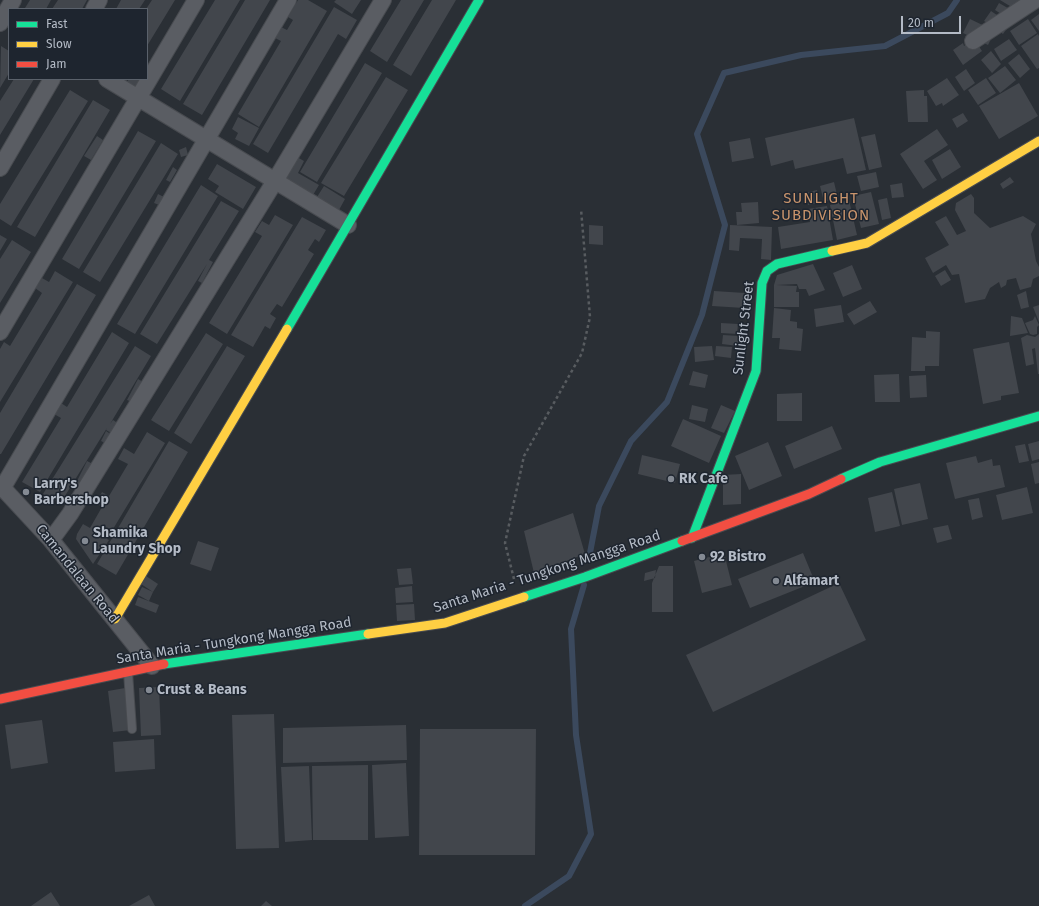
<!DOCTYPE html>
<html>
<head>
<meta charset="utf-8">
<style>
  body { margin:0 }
  #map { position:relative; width:1039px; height:906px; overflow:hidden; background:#2a2f35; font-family:"Fira Sans",sans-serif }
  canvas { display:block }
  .legend { position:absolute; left:8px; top:8px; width:140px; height:72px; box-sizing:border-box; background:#1e252f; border:1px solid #5a616b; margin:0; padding:5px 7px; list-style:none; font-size:12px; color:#b4bbc6 }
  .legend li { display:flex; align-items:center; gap:8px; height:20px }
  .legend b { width:20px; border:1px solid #5a616b }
  .scale { position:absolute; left:901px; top:16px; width:60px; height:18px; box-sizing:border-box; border:2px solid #b4bbc6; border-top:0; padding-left:5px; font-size:12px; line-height:14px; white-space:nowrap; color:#b4bbc6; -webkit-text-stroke:3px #1e252f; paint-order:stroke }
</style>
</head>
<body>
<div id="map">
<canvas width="1039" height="906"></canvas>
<ul class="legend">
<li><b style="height:5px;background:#16e098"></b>Fast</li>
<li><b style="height:5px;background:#ffcf43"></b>Slow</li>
<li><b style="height:5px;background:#f24e42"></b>Jam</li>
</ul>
<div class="scale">20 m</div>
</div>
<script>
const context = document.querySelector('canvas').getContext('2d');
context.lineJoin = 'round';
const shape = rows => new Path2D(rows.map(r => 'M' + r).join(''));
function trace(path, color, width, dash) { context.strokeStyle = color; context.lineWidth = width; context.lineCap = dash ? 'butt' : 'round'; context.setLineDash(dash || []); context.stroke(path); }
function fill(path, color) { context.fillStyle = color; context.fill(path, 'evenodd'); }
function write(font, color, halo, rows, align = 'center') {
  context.font = font + ' "Fira Sans",sans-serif'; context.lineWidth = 3; context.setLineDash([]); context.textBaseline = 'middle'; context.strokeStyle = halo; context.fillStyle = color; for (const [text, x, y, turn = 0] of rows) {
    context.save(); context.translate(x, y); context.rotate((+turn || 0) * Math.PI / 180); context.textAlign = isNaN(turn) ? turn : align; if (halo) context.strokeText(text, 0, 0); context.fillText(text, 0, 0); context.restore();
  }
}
trace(shape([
  [589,558,599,506,631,441,667,402,702,315,725,225,697,134,724,73,801,55,885,46,948,13,957,0],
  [525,906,569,876,591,834,576,735,571,629,584,585]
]), '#3b495d', 6);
fill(shape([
  [30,0,51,0,46,9,26,9,25,8],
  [58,0,87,0,82,9,52,9],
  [121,0,145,0,139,9,116,9],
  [152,0,175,0,147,46,146,9],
  [215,0,240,0,180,101,161,89],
  [245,0,270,0,202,115,183,104],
  [298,0,308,0,327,11,259,127,238,114,281,41,275,38,281,27,287,30,293,20,288,17],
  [336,0,361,0,352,14,334,2],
  [401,0,424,0,387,62,370,51],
  [432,0,456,0,411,76,393,65],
  [1000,0,1033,0,1023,14],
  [999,3,1020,15,1015,23,995,10],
  [334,7,357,20,346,39,338,34,268,153,253,144],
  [991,11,1010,24,1003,34,984,21],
  [1039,14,1039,31,1031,20],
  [970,19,995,31,988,45,963,33],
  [1028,19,1037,33,1019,45,1010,31],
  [1038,34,1039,36,1039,68,1037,69,1021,46],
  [974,39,982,51,963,65,953,50,963,43,964,46],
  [1009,39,1017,50,1001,61,994,49],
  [1,46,9,51,9,73,0,88],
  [991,51,1001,64,992,73,981,60],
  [1019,54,1030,69,1020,78,1008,63],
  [365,63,382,73,317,182,300,172],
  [1005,66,1016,80,1000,93,988,78],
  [966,69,975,83,964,91,955,77],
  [386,77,408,90,344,196,321,183],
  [947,78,959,95,943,106,942,103,936,106,927,91],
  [986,78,996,93,978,105,968,90],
  [14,79,34,79,0,135,0,101],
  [129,79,144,79,138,89,127,82],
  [1019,83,1038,116,999,139,979,106],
  [70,90,88,101,11,226,0,219,0,204],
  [924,90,924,96,927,96,928,122,908,122,906,91],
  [93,100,110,110,35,237,17,227],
  [963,113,968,121,957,128,952,119],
  [238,117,259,128,249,146,235,139,238,133,232,129],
  [854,118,866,170,847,174,843,158,795,169,793,160,771,166,765,138],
  [937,129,948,145,924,161,937,180,923,189,900,154],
  [138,131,156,141,79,269,62,259],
  [875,134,882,167,869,170,861,137],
  [97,136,103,140,91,160,84,156],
  [750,138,754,158,732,162,729,142],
  [161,143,178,154,100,282,83,272],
  [186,147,188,155,181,157,179,150],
  [950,149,961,167,942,179,932,160],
  [297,157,304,161,298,173,319,185,313,195,285,179],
  [217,164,256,187,243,209,215,192,219,186,208,179],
  [173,167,177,170,170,182,166,180],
  [876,172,879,187,861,191,857,176],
  [1010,177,1014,182,1003,189,1000,184],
  [834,182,838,199,824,202,820,186],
  [902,183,904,197,892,198,890,185],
  [201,185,218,196,135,334,117,324],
  [324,186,345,199,339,210,317,197],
  [817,190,820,203,808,205,805,193],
  [871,192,879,224,861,228,853,196],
  [158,194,164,197,159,205,154,203],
  [971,194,974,198,974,213,990,228,1023,216,1036,224,1031,234,1036,261,1039,267,1039,276,1033,279,1031,287,1020,290,1016,278,1007,280,1006,285,1001,288,999,282,990,288,985,299,965,303,959,274,952,275,946,265,933,273,925,258,949,245,935,222,946,216,957,235,966,231,955,210,956,203],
  [887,198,891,218,882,220,878,200],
  [849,200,857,235,837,240,830,205],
  [221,201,239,211,209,260,213,262,202,283,198,281,207,264,157,344,140,334],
  [758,202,759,223,737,225,736,212,742,212,741,203],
  [827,206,833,240,781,249,778,227,810,222,808,209],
  [275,215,293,225,227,334,209,323,262,236,255,232,262,221,269,225],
  [302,217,326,230,319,242,315,239,308,250,314,254,282,307,277,304,270,314,276,318,270,329,265,326,253,347,231,335],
  [589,225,603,226,603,245,589,244],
  [730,225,772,227,771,260,761,259,762,239,740,238,739,251,729,250],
  [0,235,7,239,0,251],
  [12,240,31,252,0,303,0,259],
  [813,264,825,290,809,296,806,289,799,289,797,284,776,285,797,286,796,292,799,292,799,307,774,307,774,285,777,275],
  [852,265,862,289,843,297,833,273],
  [945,270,951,280,941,286,935,276],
  [55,271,73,282,0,402,0,349,4,342,10,346,42,293,35,288,42,278,49,282],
  [77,284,96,295,1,454,0,454,0,413],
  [714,291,745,293,744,308,712,306],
  [1026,291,1029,307,1021,309,1017,295],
  [870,301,877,312,854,325,847,314],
  [841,305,844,322,816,327,814,309],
  [1039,305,1039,322,1033,307],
  [774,308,791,310,790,321,797,322,797,328,803,329,801,351,779,349,780,338,772,338],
  [1011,316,1022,318,1028,333,1010,336],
  [1035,316,1039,325,1037,327,1037,334,1033,335,1030,334,1025,323,1033,320],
  [721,323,738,324,737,334,721,333],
  [926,331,940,332,939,366,925,366,925,371,911,371,912,337,926,338],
  [112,332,129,343,40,492,22,482,61,418,54,414,61,403,67,407],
  [206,333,223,344,169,431,151,420],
  [1039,334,1039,374,1038,374,1035,348,1032,349,1034,364,1026,366,1021,338,1027,335,1035,337],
  [723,335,739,336,738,346,722,344],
  [1009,342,1019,393,1001,396,1001,400,983,404,973,349],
  [135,346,151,356,110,424,113,420,119,424,113,434,106,430,107,428,60,504,43,494],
  [227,346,245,356,191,444,174,433],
  [712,346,714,360,695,362,694,347],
  [716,346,732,347,731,358,715,356],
  [693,371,708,375,705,388,689,385],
  [899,374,900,402,875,402,874,375],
  [926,375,927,397,910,398,909,376],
  [138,379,143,382,132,402,127,400],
  [802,393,802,421,777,421,777,394],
  [692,405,708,409,705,422,689,419],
  [721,405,735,411,724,433,711,428],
  [683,419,721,436,709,463,671,446],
  [832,426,842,449,794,469,785,446],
  [106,431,112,435,107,444,101,441],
  [147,432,165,443,107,539,109,540,93,564,76,539,77,534,83,524,90,528,102,507,96,503,102,492,109,496,128,464,118,459,124,448,134,454],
  [169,441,188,452,116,575,97,564],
  [1039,441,1039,459,1032,461,1028,444],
  [768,442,782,476,749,490,735,456],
  [1025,444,1029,461,1019,463,1015,446],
  [642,455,680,464,675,483,638,474],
  [976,456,978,463,992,459,993,466,1000,465,1005,487,955,499,946,463],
  [87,461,93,464,82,486,76,483],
  [1039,462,1039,483,1035,484,1031,464],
  [741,474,741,504,723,505,723,475],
  [920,483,928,519,902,525,894,489],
  [1027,487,1033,513,1002,520,996,495],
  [892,492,900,526,875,532,868,498],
  [979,498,983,517,972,520,968,500],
  [573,513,585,554,534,573,524,531],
  [948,525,952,539,937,543,933,528],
  [198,541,219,548,211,571,190,564],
  [724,553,732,585,702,593,694,561],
  [803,553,815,582,750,608,738,579],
  [659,566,673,566,673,612,652,612,652,583],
  [411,568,413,584,399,585,397,569],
  [656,570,655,578,644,581,645,573],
  [146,576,158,584,153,592,141,584],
  [839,583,866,640,713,712,686,655],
  [412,586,413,602,396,603,395,588],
  [142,587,153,592,149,601,138,595],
  [138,597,159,605,156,613,135,605],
  [414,604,415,620,397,621,396,605],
  [159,687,161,735,141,736,139,688],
  [125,688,131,730,113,732,108,691],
  [274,714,279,848,236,849,232,715],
  [42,720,48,763,11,769,5,725],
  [406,725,407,760,283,763,283,728],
  [420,729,536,729,535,855,419,855],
  [154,739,155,769,115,772,113,742],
  [406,763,409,836,375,838,372,765],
  [368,765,368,840,313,840,312,766],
  [309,766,312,840,285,842,281,767],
  [51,892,60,906,31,906],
  [149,895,155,906,129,906],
  [266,901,272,906,261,906]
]), '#42464c');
const lane = shape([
  [128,672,132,729]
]);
const street = shape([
  [94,9,99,0],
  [0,23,13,0],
  [973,41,1035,0],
  [107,79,348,225],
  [0,168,52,79],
  [0,332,196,0],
  [0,485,51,540,152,666],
  [3,487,288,0],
  [51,540,70,514,275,181,383,0]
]);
const fast = shape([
  [287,329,479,0],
  [841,479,880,462,1039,416],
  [692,538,756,371,762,283,767,271,777,264,832,251],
  [524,597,585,577,682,541],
  [164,664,368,634]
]);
const slow = shape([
  [832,251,867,243,1039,141],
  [115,619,287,329],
  [368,634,445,623,524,597]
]);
const jam = shape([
  [682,541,809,494,841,479],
  [0,699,164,664]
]);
trace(lane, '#484b50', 10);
trace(street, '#484b50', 18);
trace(fast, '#484b50', 11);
trace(slow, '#484b50', 11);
trace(jam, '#484b50', 11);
trace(shape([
  [514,579,505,543,524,456,582,353,590,317,581,209]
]), '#585c60', 2.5, [3, 3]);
trace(lane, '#5a5d63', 8);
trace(street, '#5a5d63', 16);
trace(fast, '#16e098', 9);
trace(slow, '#ffcf43', 9);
trace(jam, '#f24e42', 9);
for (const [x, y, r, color] of [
  [671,479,4,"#848a93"],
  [26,492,4,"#848a93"],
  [85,541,4,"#848a93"],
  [702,557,4,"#848a93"],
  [776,581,4,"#848a93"],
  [149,690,4,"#848a93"]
]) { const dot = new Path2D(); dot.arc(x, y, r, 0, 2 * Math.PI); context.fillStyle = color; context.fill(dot); trace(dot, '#1e252f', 1.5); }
write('14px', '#b4bbc6', '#1e252f', [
  ["Sunlight Street",744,328,-83],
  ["Santa Maria - Tungkong Mangga Road",547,572,-18],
  ["Camandalaan Road",77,574,51],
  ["Santa Maria - Tungkong Mangga Road",234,641,-9]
]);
write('bold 14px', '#b4bbc6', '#1e252f', [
  ["RK Cafe",679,479],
  ["Larry's",34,484],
  ["Barbershop",34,500],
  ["Shamika",93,533],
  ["Laundry Shop",93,549],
  ["92 Bistro",710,557],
  ["Alfamart",784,581],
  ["Crust & Beans",157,690]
], 'left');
context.letterSpacing = '1px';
write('15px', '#c9946c', '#1e252f', [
  ["SUNLIGHT",821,199],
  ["SUBDIVISION",821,216]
]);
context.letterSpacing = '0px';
</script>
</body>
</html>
